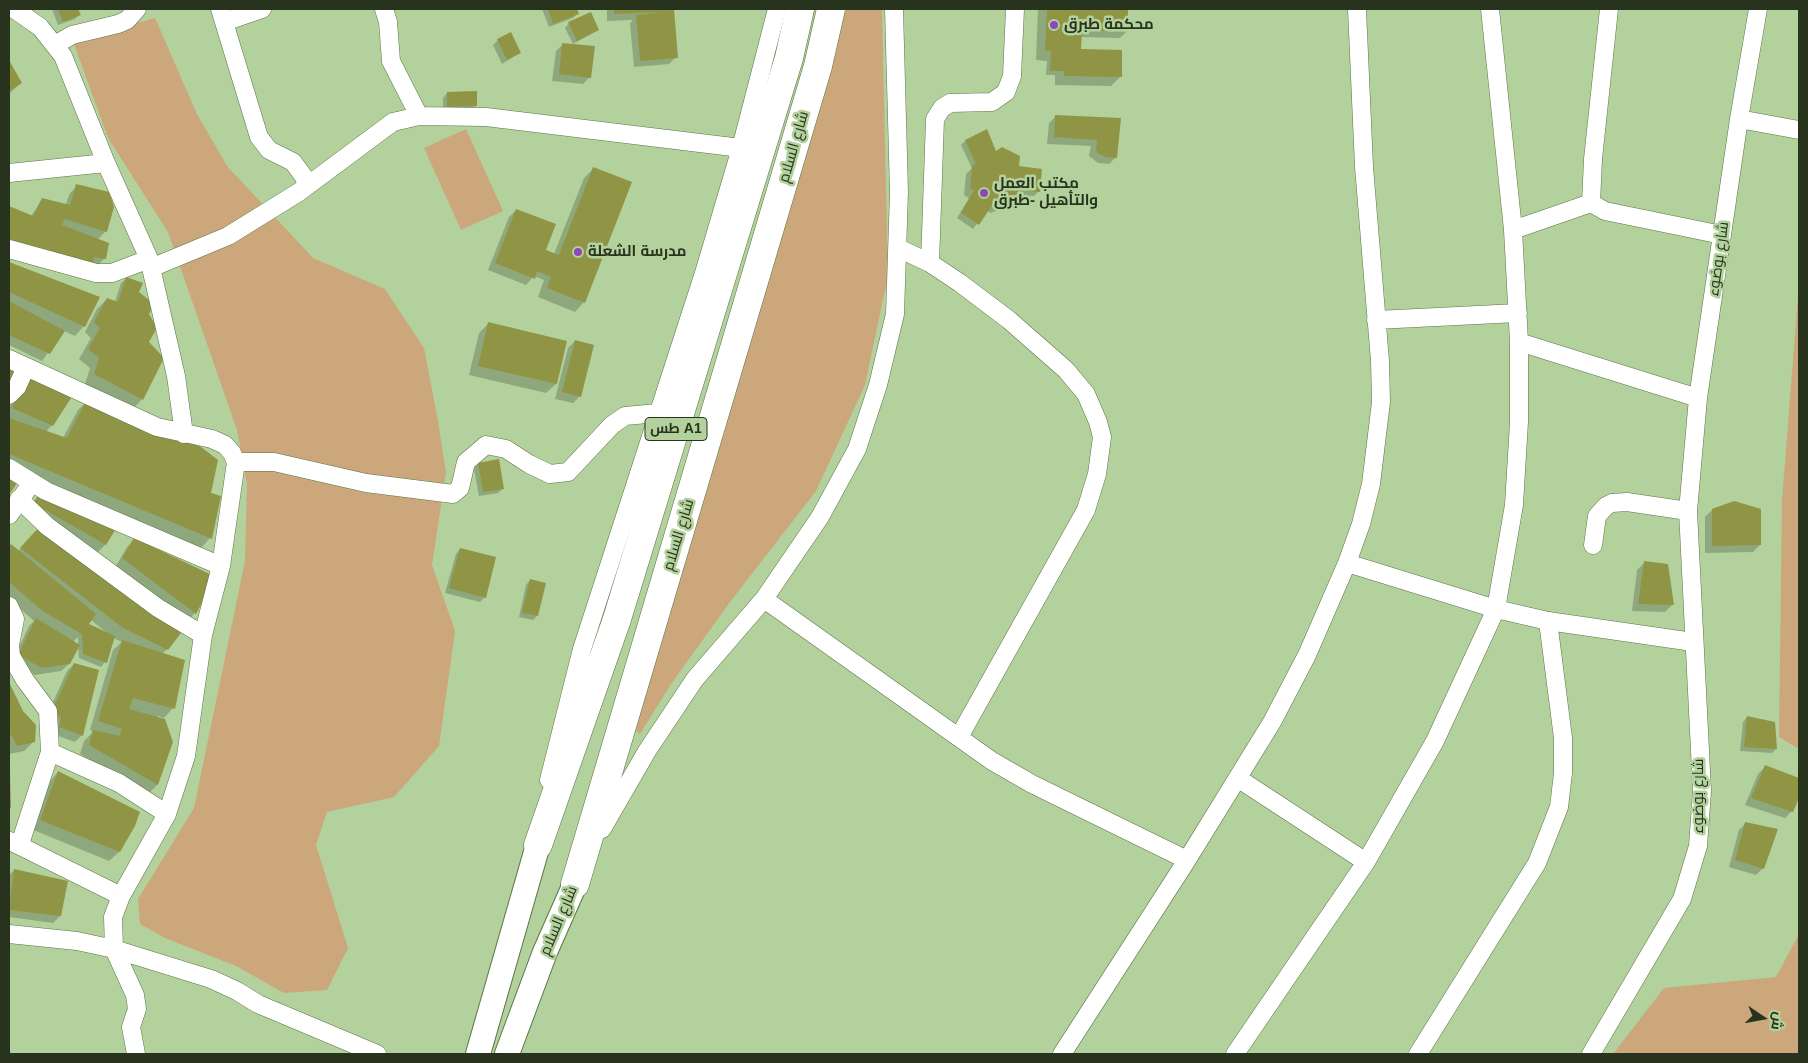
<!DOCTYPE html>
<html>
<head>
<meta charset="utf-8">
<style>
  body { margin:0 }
  #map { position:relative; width:1808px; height:1063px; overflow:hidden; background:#b3d19c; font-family:Arial,Cairo,sans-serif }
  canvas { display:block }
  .frame { position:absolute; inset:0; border:10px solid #28331e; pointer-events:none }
  .north { position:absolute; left:1738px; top:993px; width:50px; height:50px; -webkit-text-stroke:4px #b3d19c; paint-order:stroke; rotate:102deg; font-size:14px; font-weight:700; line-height:20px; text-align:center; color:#28331e }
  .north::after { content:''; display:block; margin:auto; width:18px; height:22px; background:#28331e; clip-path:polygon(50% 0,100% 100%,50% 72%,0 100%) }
</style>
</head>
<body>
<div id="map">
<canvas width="1808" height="1063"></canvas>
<div class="frame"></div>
<div class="north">ش</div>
</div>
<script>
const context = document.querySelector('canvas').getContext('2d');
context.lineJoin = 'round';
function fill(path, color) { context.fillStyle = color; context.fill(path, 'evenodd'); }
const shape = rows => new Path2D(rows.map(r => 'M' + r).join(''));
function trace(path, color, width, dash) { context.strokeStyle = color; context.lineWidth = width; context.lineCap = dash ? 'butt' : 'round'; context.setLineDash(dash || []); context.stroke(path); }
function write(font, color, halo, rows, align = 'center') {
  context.font = font + ' Arial,Cairo,sans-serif'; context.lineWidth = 5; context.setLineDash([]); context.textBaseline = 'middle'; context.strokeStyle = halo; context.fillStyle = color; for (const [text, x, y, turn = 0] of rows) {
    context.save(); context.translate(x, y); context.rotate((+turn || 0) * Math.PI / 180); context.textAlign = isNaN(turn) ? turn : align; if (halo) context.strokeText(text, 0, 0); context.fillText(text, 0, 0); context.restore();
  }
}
fill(shape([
  [845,9,882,9,888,276,865,385,816,491,730,602,671,684,640,734,626,723,753,320],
  [155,18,197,114,227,166,313,258,385,289,424,348,438,421,446,473,432,565,455,631,439,746,394,797,327,812,316,845,348,948,327,990,284,993,236,966,165,938,140,924,138,899,194,808,245,561,247,484,237,430,168,232,108,138,73,41],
  [466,129,503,211,461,230,424,148],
  [1799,283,1799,749,1779,737,1782,500],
  [1799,934,1799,1054,1613,1054,1664,988,1776,977]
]), '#cca77b');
fill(shape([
  [52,9,77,9,79,15,75,19,58,25],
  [542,9,575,9,577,14,573,18,549,27],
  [607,9,673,9,676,57,669,64,634,67,630,23,633,20,607,21],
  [1038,9,1127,9,1127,31,1120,38,1081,37,1080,50,1120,77,1111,86,1055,85,1055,75,1046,75,1047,61,1036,60],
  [569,23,598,30,573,44,565,28],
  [498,40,519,53,502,64,493,45],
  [563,44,590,77,583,84,552,81,556,51],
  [9,63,21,83,9,94],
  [447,93,476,105,472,110,443,111,443,98],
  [1056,116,1120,119,1116,157,1109,164,1098,163,1089,156,1091,146,1047,144,1049,123],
  [965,141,995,153,1018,170,1039,191,1034,196,1016,195,1016,200,1008,207,990,213,987,210,973,229,957,218,969,198,964,195,966,174,972,168,961,145],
  [593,169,584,302,575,312,538,297,544,280,534,276,526,285,488,270,509,217,516,210,544,250,554,254,584,178],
  [77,186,106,231,97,240,105,258,98,265,9,254,9,207,31,216,42,200,65,206,70,193],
  [9,263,99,298,84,326,75,336,64,331,42,361,9,345],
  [126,279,137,292,148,314,142,399,133,409,85,384,90,368,79,359,91,338,85,332,97,309,107,299,115,302,121,283],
  [489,323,566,342,556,384,546,393,469,375,479,333],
  [575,341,580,396,573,403,555,399,568,348],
  [21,380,52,425,46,432,63,438,78,410,87,401,210,494,219,497,210,538,201,548,9,467,9,409],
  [478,464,503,488,498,493,479,496,474,469],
  [42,491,115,527,105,545,98,552,27,511],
  [1712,510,1760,545,1753,552,1705,553,1705,517],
  [32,537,167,649,162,654,173,708,164,718,158,716,157,718,172,742,157,785,148,794,80,754,84,741,93,732,90,730,113,650,122,642,113,638,105,662,101,667,79,658,78,646,69,664,61,671,35,675,12,662,29,626,34,621,9,599,9,548,11,545,18,551],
  [91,620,106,632,87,625],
  [78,637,78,645,73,642],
  [134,540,214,578,195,613,188,620,116,566,127,547],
  [460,549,485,597,480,602,445,593,456,554],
  [1644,563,1672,605,1665,612,1632,611,1637,570],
  [530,580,537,616,533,620,519,617,526,585],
  [74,664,82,735,75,742,53,734,44,722,67,671],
  [9,686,34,741,24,751,9,754],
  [1747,717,1776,749,1772,753,1740,751,1743,722],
  [1765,767,1799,780,1799,795,1792,811,1785,818,1745,805,1758,774],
  [58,772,134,825,119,852,109,861,31,829,49,782],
  [1746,823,1763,868,1756,875,1729,867,1739,830],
  [14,870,60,916,53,923,9,917,9,875]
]), '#0003');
fill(shape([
  [58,9,78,9,81,15,63,22],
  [548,9,577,9,579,14,553,24],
  [614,9,674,9,678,58,640,61,636,15,663,12,614,14],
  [1047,9,1128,9,1128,31,1082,31,1081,49,1122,50,1122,77,1064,76,1064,71,1050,71,1051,51,1045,51],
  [591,12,599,30,577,41,568,22],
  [511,32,521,53,507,60,497,39],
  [562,43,595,46,591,78,559,74],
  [9,60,22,83,9,91],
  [477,91,477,106,447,107,447,92],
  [1055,115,1121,118,1117,158,1106,157,1098,153,1096,149,1097,140,1054,137],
  [987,129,996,151,1002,147,1020,156,1019,166,1042,169,1040,192,1018,190,1017,201,998,206,993,204,979,225,961,213,974,190,970,188,972,166,976,164,965,140],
  [593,167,632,182,585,303,547,288,551,277,537,271,535,279,495,263,516,209,556,224,546,250,559,255],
  [76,184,109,192,114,207,107,232,65,219,62,225,109,243,106,259,94,257,93,265,9,241,9,206,33,216,42,198,70,205],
  [9,262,100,297,85,327,9,292],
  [126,277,143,283,139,292,154,304,149,314,157,328,149,342,164,358,143,400,94,374,99,358,88,349,100,328,94,322,107,298,118,302],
  [9,301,65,331,50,354,9,335],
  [488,322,567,341,557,384,478,366],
  [575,340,594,345,581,397,562,392],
  [9,361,19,366,9,390],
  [28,371,75,392,53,426,12,408],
  [87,399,201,447,218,460,211,493,221,496,212,539,9,454,9,418,67,438],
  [499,459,504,489,483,492,478,463],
  [9,472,19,480,9,495],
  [42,490,117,527,106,545,33,503],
  [1734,501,1761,509,1761,545,1712,546,1712,509],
  [41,525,184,629,168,650,123,628,20,548],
  [134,538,216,577,196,614,122,558],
  [11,544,96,614,89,624,115,636,107,663,83,654,82,634,44,612,9,582,9,547],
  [460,548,496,557,486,598,449,588],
  [1644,561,1668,564,1674,605,1638,604],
  [530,579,546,583,538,616,522,613],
  [36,618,80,645,70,664,42,668,18,655],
  [122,640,185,660,175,709,133,698,129,709,165,719,173,742,158,785,89,745,93,730,120,736,122,729,98,721],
  [74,663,99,670,83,736,59,727,61,717,50,715],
  [9,682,23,711,36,725,35,742,17,746,11,735,9,735],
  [1747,716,1775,722,1777,749,1744,747],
  [1765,765,1799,778,1799,798,1793,812,1751,798],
  [58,771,140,812,135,826,120,852,40,820],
  [9,773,10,773,11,808,9,808],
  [1745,822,1778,829,1764,869,1735,860],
  [14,869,68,881,61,916,9,910]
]), '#909445');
const minor = shape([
  [14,9,40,27,63,56,106,163,149,259,176,376,184,434],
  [220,9,259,137,269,150,293,162,304,177,307,186],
  [384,9,388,22,391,61,419,116],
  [1609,9,1593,159,1591,203,1605,211,1722,235],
  [224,22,262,9],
  [55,45,72,35,118,24,127,20,137,9],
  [1739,119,1799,130],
  [9,173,106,163],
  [1513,230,1591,203],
  [898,248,930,263,960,283,1009,320,1066,370,1086,394,1098,422,1102,437,1097,474,1086,510,959,737],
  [9,249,96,273,112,273,149,259],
  [930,263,935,119,942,108,950,103,992,102,1006,92,1012,76,1015,9],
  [151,268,228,236,299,192,393,122,419,116,486,117,741,148],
  [1376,320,1518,313],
  [1519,342,1698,398],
  [9,359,157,427,212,439,225,445,232,453,236,462,221,566,203,635,186,756,167,814,121,896,113,917,114,949,135,995,137,1009,131,1027,136,1054],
  [9,395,17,387,26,367],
  [236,462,274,462,366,483,453,494,460,488,466,462,486,445,506,449,529,464,550,474,568,472,612,425,625,416,658,413],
  [9,468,46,491,221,566],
  [19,499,47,526,158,608,203,635],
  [9,515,26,491],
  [1593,545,1597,516,1606,506,1612,503,1627,502,1688,511],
  [1347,563,1496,609,1548,621,1693,642],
  [764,599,992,761,1032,784,1187,860],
  [9,606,15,619,10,645,11,656,25,680,48,711,50,752,20,844],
  [50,752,119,783,167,814],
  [1239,779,1366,862],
  [549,780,582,649,704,273,741,148,777,9],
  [602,829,647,751,695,679,764,599,820,517,857,449,878,385,895,314,899,192,894,9],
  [10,841,121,896],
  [9,934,77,941,114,949,211,979,237,991,258,1004,377,1054],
  [1062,1054,1187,860,1272,722,1307,655,1347,563,1361,524,1371,484,1381,402,1380,361,1364,167,1357,9],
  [1235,1054,1366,862,1435,741,1496,609,1514,505,1519,422,1519,342,1513,230,1490,9],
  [1418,1054,1537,863,1559,807,1563,773,1563,738,1548,621],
  [1591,1054,1682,899,1698,846,1702,791,1688,511,1698,398,1739,119,1758,9]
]);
const secondary = shape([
  [478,1054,538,845],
  [507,1054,545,952,575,884]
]);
const trunk = shape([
  [538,845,617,619,789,58,800,9],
  [575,884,818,66,831,9]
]);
trace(minor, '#5b7545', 19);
trace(secondary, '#5b7545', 26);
trace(trunk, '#5b7545', 29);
trace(minor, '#fff', 18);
trace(secondary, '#fff', 24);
trace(trunk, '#fff', 28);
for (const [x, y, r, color] of [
  [1054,25,5,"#9046b8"],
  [984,193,5,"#9046b8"],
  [578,252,5,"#9046b8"]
]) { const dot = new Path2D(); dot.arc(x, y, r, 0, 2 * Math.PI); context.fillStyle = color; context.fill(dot); trace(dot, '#b3d19c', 2); }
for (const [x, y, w] of [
  [676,429,62]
]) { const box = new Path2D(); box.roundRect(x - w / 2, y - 11.5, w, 23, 4); context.fillStyle = '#b3d19c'; context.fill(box); trace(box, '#28331e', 1); }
write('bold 14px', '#28331e', null, [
  ["طس A1",676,429]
]);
write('bold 15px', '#28331e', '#b3d19c', [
  ["محكمة طبرق",1064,25],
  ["مكتب العمل",994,184],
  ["والتأهيل -طبرق",994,201],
  ["مدرسة الشعلة",588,252]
], 'left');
write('15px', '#28331e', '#b3d19c', [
  ["شارع السلام",794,147,-74],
  ["شارع بوضوء",1719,259,-82],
  ["شارع السلام",679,535,-73],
  ["شارع بوضوء",1699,796,-90],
  ["شارع السلام",559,921,-67]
]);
</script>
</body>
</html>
